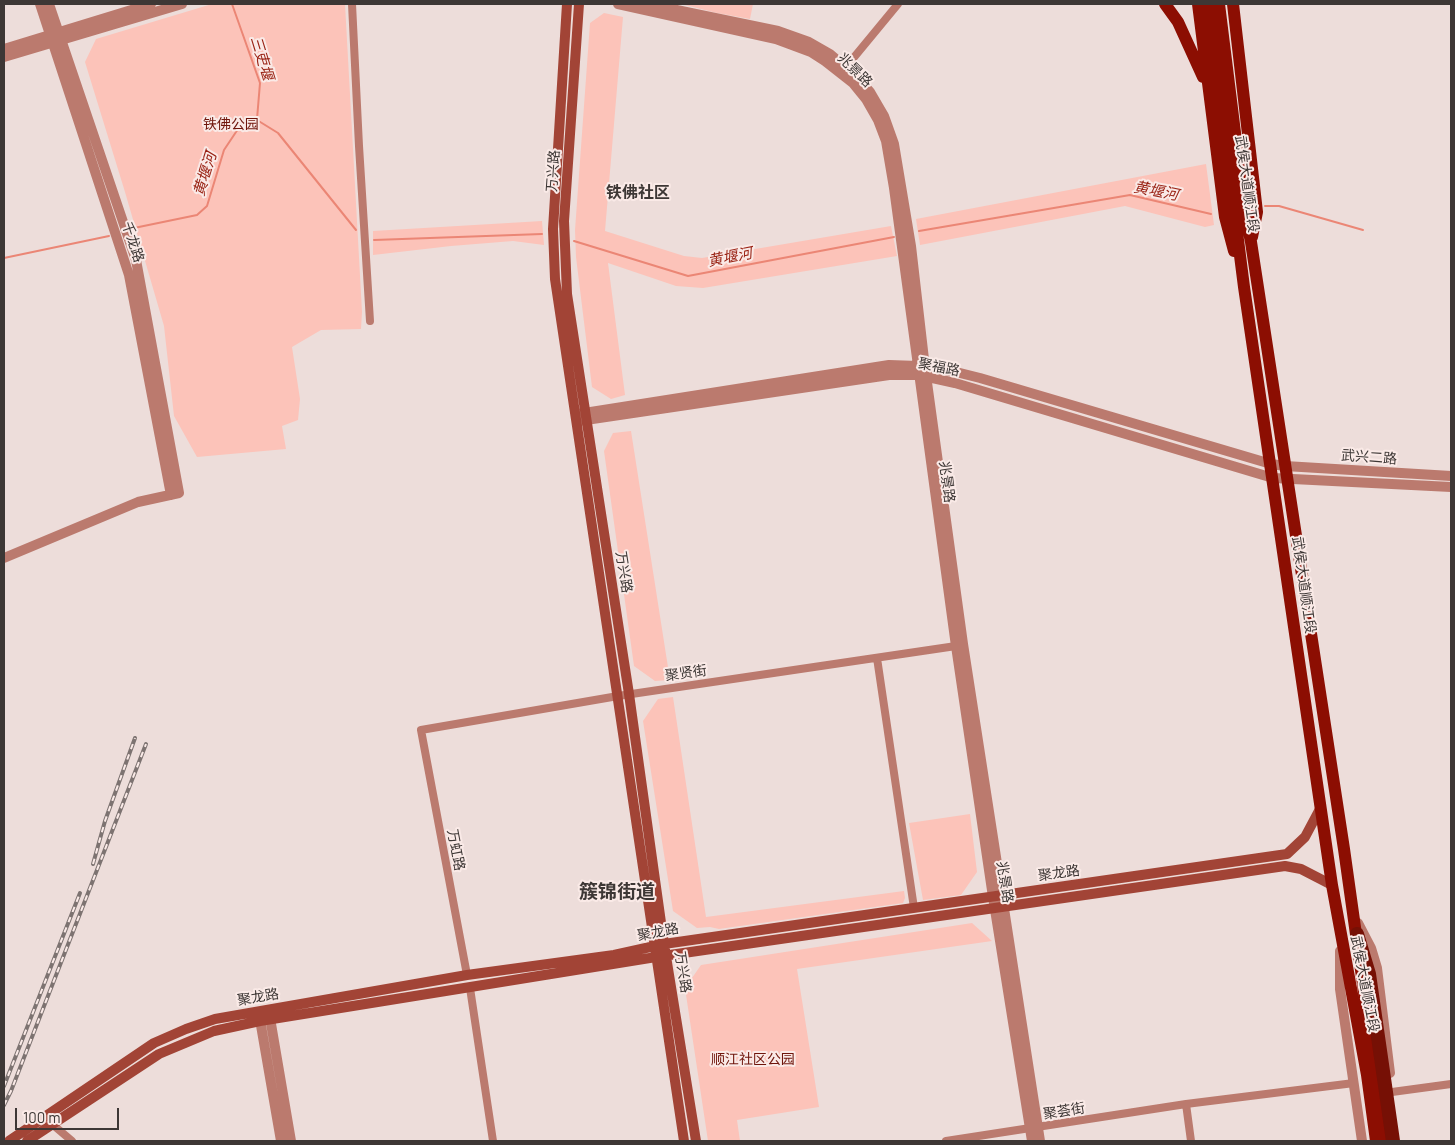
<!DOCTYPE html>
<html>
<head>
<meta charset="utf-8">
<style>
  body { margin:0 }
  #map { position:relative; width:1455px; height:1145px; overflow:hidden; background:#edddda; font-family:Barlow,sans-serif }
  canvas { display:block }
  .frame { position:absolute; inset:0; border:5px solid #3d3735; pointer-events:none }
  .scale { position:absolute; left:15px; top:1108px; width:104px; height:22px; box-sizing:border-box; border:2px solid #3d3735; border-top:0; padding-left:6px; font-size:15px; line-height:18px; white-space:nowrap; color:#3d3735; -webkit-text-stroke:4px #faeae7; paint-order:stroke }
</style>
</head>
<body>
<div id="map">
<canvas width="1455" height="1145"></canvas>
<div class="frame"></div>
<div class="scale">100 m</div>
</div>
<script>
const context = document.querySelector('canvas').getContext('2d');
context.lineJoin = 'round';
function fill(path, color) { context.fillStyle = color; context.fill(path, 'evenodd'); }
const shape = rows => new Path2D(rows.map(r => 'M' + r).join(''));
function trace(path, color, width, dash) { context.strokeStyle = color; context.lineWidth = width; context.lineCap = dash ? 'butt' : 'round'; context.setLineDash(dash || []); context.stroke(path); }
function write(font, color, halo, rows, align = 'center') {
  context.font = font + ' Barlow,"Noto Sans SC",sans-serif'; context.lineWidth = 4; context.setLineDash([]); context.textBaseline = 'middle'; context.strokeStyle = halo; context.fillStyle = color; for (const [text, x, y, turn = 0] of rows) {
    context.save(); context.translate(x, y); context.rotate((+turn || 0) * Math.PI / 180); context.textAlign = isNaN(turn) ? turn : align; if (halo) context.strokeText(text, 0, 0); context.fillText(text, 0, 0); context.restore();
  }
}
fill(shape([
  [212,4,345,4,362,312,361,329,321,330,292,347,300,399,298,420,282,426,286,449,197,457,174,416,164,326,125,192,85,62,96,39],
  [681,4,753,4,750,19,717,13],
  [604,13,623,17,605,231,684,256,702,258,891,226,897,256,703,288,676,286,608,263,625,395,611,399,592,387,576,257,575,230,590,23],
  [1206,164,1214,225,1205,227,1125,206,920,245,916,219],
  [542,221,544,245,513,241,451,246,373,255,373,231],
  [631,431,670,680,655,681,634,666,604,451,613,433],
  [673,697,706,917,904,891,905,898,903,903,719,929,710,927,697,928,673,911,643,721,658,699],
  [970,814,977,872,961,895,923,900,909,823],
  [972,923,992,941,797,969,819,1107,737,1120,740,1141,708,1141,685,988,701,965]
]), '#fcc3b9');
trace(shape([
  [232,4,260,83,257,119],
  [1265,206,1279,206,1363,230],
  [134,228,197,215,207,206,224,150,244,120,257,120,278,133,356,230],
  [919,231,1130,195,1211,214],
  [374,240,542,234],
  [574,241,688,276,894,237],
  [4,258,109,236]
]), '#eb8675', 2);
trace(shape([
  [352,4,359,146,370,321],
  [846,67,898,4],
  [877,658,914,908],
  [467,975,421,730,618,696,956,646],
  [470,988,493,1141],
  [1392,1092,1451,1084],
  [1186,1104,1191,1141],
  [52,1124,72,1141],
  [946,1141,1186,1104,1354,1083]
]), '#bb7a6e', 8);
trace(shape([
  [40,4,129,275,171,495],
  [618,4,776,39,811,52,825,61,853,83,866,99,878,120,886,141,894,188,956,646,993,897,1032,1141],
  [648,4,778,31,809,42,830,54,857,77,870,92,884,116,894,144,911,246,925,368,963,644,1040,1141],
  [4,49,151,4],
  [4,57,182,4],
  [578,414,889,365,918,366,956,372,980,378,1271,464,1285,466,1451,476],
  [579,421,889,375,919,375,955,383,1273,478,1451,487],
  [4,558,138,502,179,493,136,260,49,4],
  [1358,923,1371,948,1377,968,1390,1073],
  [1340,951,1340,989,1362,1141],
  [269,1012,291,1141],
  [259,1014,281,1141]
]), '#bb7a6e', 10);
trace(shape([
  [567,4,553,229,555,279,684,1141],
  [579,4,564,221,567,294,629,694,664,944,696,1141],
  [9,1141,154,1043,186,1029,215,1019,467,975,614,955,664,944,1287,854,1305,837,1321,807],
  [27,1141,159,1054,214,1031,260,1021,656,957,1285,866,1301,869,1332,885]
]), '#a24436', 10);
trace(shape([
  [1165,4,1178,22,1203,77],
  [1198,4,1225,217,1234,251],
  [1208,4,1244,287,1332,885,1367,1075,1376,1141],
  [1219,4,1245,213,1251,242,1344,849,1385,1141],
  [1233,4,1257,212,1252,237]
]), '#8c0e02', 12);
trace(shape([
  [1357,934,1369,974,1393,1141]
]), '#761005', 14);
const rail = shape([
  [93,864,105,821,135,738],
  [4,1086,80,893],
  [4,1105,11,1091,146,744]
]);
trace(rail, '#7d7371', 4);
trace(rail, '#faeae7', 2, [5.5]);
write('14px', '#3d3735', '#faeae7', [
  ["兆景路",855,70,44],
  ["万兴路",553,171,-86],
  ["武侯大道顺江段",1247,184,82],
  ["千龙路",133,242,72],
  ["聚福路",939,367,11],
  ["武兴二路",1369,457,4],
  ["兆景路",947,482,82],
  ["万兴路",624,572,81],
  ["武侯大道顺江段",1304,585,82],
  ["聚贤街",686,673,-8],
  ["万虹路",456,850,79],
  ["聚龙路",1059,873,-8],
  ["兆景路",1005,882,81],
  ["聚龙路",658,932,-11],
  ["万兴路",683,972,81],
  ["武侯大道顺江段",1365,984,79],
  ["聚龙路",258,997,-10],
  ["聚荟街",1064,1111,-9]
]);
write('14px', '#6f150b', '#faeae7', [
  ["铁佛公园",231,124],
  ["顺江社区公园",753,1059]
]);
write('italic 15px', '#9a2315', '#faeae7', [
  ["三吏堰",262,58,73],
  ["黄堰河",205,174,-73],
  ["黄堰河",1156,191,11],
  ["黄堰河",730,257,-11]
]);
write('bold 16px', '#3d3735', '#faeae7', [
  ["铁佛社区",638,193]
]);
write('bold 19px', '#3d3735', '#faeae7', [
  ["簇锦街道",617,892]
]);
</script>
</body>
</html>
